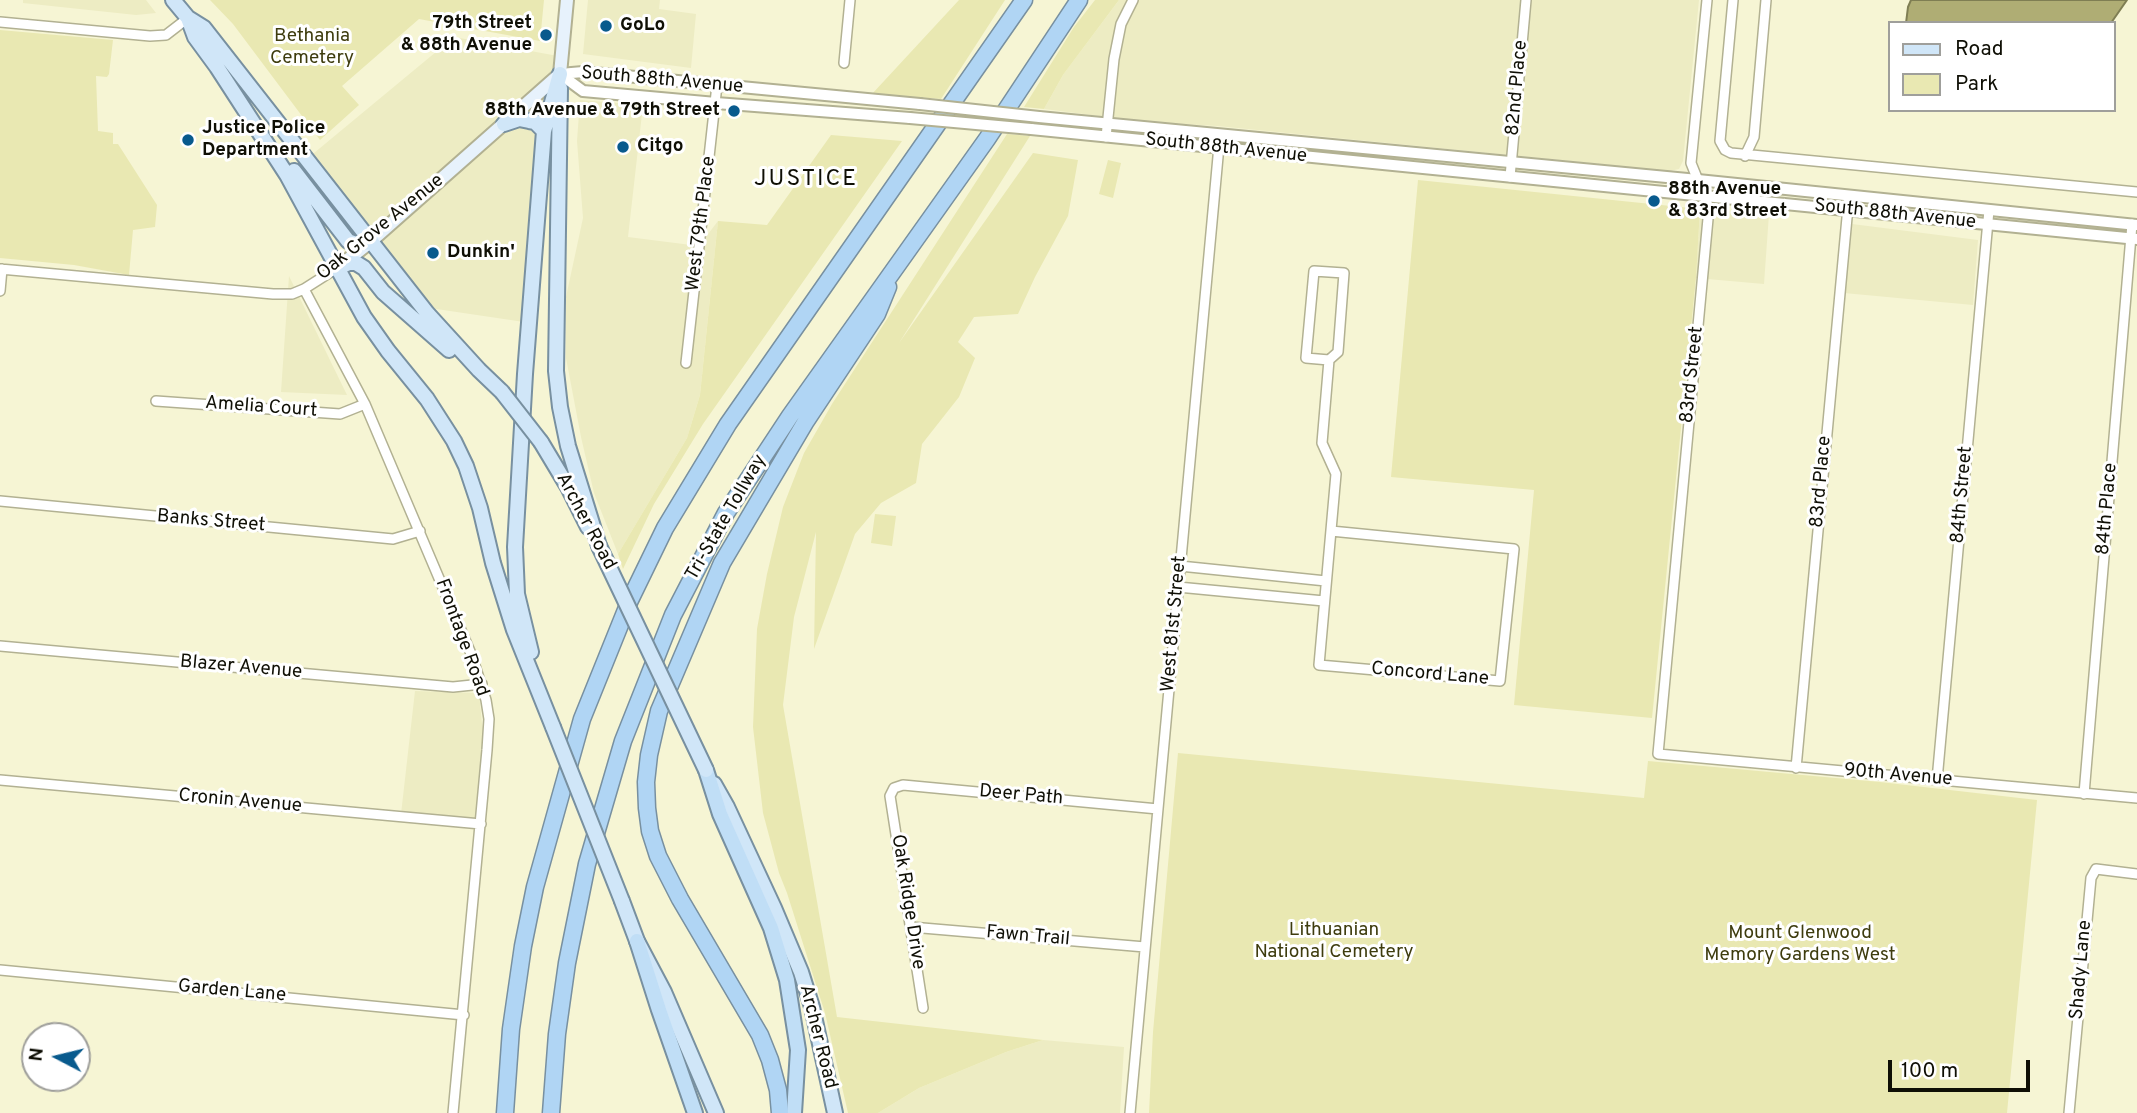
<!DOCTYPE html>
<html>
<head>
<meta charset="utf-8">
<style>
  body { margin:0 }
  #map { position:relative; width:2137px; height:1113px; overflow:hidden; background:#f6f5d4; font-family:Overpass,sans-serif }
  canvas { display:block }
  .legend { position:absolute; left:1888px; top:21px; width:228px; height:91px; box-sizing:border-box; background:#fff; border:2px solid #9f9f9b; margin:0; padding:9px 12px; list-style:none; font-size:21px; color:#0f0f05 }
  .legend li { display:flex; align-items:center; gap:14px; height:35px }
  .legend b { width:35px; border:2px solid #9f9f9b }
  .north { position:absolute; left:21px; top:1022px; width:70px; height:70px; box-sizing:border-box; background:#fff; border:2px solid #9f9f9b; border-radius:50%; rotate:277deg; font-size:19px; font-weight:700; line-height:28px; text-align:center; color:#0f0f05 }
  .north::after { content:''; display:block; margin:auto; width:24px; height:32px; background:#085a8d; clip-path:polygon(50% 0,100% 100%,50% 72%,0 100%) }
  .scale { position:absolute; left:1888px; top:1060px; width:142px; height:32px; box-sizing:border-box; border:4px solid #0f0f05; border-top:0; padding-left:9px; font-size:21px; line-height:24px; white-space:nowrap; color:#0f0f05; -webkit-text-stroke:5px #fff; paint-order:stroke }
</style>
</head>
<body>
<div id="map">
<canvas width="2137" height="1113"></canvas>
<ul class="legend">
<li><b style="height:9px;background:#d0e6f8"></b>Road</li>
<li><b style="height:19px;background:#e9e8b2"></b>Park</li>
</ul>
<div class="north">N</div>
<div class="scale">100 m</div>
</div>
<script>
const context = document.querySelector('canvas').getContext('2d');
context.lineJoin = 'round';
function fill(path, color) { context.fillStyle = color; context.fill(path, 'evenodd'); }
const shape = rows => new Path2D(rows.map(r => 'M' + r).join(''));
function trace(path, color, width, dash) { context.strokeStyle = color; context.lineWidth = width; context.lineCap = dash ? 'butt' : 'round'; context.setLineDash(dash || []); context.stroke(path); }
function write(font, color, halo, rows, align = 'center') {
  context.font = font + ' Overpass,sans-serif'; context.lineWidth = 6; context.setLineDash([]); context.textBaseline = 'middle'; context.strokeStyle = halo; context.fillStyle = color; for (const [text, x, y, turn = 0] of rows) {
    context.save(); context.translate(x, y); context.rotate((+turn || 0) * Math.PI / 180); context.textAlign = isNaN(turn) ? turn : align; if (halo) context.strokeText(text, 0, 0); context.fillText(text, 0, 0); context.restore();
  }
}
fill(shape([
  [23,0,146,0,156,13,136,15,23,3],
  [588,0,660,0,659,9,696,14,691,68,583,54],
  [1119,0,1699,0,1683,161,1679,169,1669,171,1217,126,1147,122,1044,109,1063,75],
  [454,37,558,56,557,71,370,237,308,158],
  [553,84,524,322,423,307,375,243],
  [580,100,643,105,628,237,699,246,718,221,700,395,687,438,618,554,594,493,581,437,566,358,566,297,583,218,577,141],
  [1700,209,1769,214,1764,284,1696,278],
  [1852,224,1978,240,1973,305,1844,293],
  [289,276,347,395,281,392],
  [415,691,479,693,483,734,476,820,401,814],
  [1043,1040,1124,1047,1120,1113,878,1113,919,1088,1006,1052]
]), '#edecc3');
fill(shape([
  [210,0,544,0,540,41,419,19,342,86,359,105,320,140,233,24],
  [959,0,1005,0,941,99,872,94],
  [1095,0,1119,0,1063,75,1044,109,1024,107,1074,27],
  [0,30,113,40,109,74,107,77,96,76,98,131,113,133,113,144,118,144,157,205,155,227,133,230,129,275,74,265,0,258],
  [1007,134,1030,136,899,343,1033,153,1078,160,1068,216,1035,277,1018,314,974,317,958,342,975,358,959,397,922,444,916,483,881,503,855,534,814,649,816,532,794,617,783,705,837,1017,1043,1040,1006,1052,919,1088,878,1113,848,1113,825,1013,787,893,779,873,763,813,753,727,757,629,767,574,783,507,804,453,832,404],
  [831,135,902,141,703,424,654,504,623,569,618,554,687,438,700,395,718,221,767,225],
  [1108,160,1121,163,1113,198,1099,194],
  [1418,180,1700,209,1696,278,1652,718,1514,705,1534,490,1391,477],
  [875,514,896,516,892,546,871,543],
  [1178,753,1644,798,1648,761,1880,782,2037,800,2007,1113,1149,1113,1153,1032]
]), '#e9e8b2');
const water = shape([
  [1911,0,2127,0,2111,23,1906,23,1908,7,1911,0]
]);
fill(water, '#afad74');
trace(water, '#7f7e53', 2);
const minor = shape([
  [1707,0,1691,163,1709,208,1658,754,2137,798],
  [1733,0,1720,141,1725,150,1731,153,2137,192],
  [0,22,150,36,166,35,188,18],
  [844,63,850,0],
  [1106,137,1114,59,1121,24,1133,0],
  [1745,156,1754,137,1766,0],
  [1510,177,1526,0],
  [0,269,273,294,292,294,304,289,337,268],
  [304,289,365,404,472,656,486,700,489,719,487,750,453,1113],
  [0,291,2,269],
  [1329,360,1306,358,1314,271,1344,273,1338,352,1329,360,1322,443,1336,474,1319,665,1500,681,1514,549,1331,531],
  [686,363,717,85],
  [156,401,340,414,365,404],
  [0,501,393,539,420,531],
  [1180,566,1326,581],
  [1178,587,1324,601],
  [0,646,453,687,482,684],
  [1796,768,1849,196],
  [0,780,481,824],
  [1937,780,1989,210],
  [2084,794,2132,224],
  [911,927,1145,947],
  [0,970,464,1015],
  [923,1008,890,796,894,788,903,785,1158,809],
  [1130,1113,1220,135],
  [2069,1113,2091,878,2096,869,2137,874]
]);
const tertiary = shape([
  [560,74,583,72,920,104],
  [560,74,583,91,716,103,910,118],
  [1039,117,1698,180,2137,225],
  [1031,129,2137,239]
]);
const secondary = shape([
  [340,266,370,242,560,74,567,0]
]);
const primary = shape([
  [173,0,188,18,195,37,217,67,287,175,364,317,388,351,427,399,454,441,466,466,480,508,493,563,514,630,553,727],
  [188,18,204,28,427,313,479,370,502,392],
  [560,88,556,371,560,407,568,446,599,546],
  [504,124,519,119,529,121,535,122,544,131],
  [294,171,348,241,356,244,370,242],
  [337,268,349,263,356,263,364,268,383,292,449,350],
  [541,442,568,487,588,527],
  [531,652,517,594,515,547,525,374,544,131,560,74],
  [714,784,727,807,774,908,801,972,812,1007,835,1113],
  [622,901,637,941,664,992,716,1113]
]);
const trunk = shape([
  [706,770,720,814,771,928,787,980,798,1050,794,1113],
  [637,941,659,1010,695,1113]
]);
const motorway = shape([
  [505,1113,511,1029,523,946,535,887,582,719,630,600,665,528,728,424,1024,0],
  [551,1113,557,1034,567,963,587,864,623,741,673,615,726,513,790,416,987,139,1079,0],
  [780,1113,778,1090,770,1060,760,1035,680,899,658,856,650,831,647,808,646,782,649,755,659,711,722,563,806,421,877,314,888,287]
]);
trace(minor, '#b2b192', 12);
trace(tertiary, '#b2b192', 14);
trace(secondary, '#b2b192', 16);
trace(primary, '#7890a0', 18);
trace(trunk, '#7890a0', 18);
trace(motorway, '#7890a0', 19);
trace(minor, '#fff', 9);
trace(tertiary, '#fff', 10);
trace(secondary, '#e7f2fc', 12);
trace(primary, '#d0e6f8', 14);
trace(trunk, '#c0def6', 14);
trace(motorway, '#b0d5f4', 16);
const tertiaryBridge = shape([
  [920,104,1039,117],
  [910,118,1031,129]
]);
const primaryBridge = shape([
  [502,392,541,442],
  [599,546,706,770],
  [553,727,622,901]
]);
trace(tertiaryBridge, '#b2b192', 14, []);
trace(primaryBridge, '#7890a0', 18, []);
trace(tertiaryBridge, '#fff', 10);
trace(primaryBridge, '#d0e6f8', 14);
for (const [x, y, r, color] of [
  [606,26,7,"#085a8d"],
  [546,35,7,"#085a8d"],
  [734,111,7,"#085a8d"],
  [188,140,7,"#085a8d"],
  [623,147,7,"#085a8d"],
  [1654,201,7,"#085a8d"],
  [433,253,7,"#085a8d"]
]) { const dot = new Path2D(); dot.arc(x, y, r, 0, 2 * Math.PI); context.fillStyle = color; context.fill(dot); trace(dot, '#fff', 2.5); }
write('bold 19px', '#0f0f05', '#fff', [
  ["79th Street",532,24,"right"],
  ["& 88th Avenue",532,46,"right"],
  ["GoLo",620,26],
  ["88th Avenue & 79th Street",720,111,"right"],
  ["Justice Police",202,129],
  ["Department",202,151],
  ["Citgo",637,147],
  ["88th Avenue",1668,190],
  ["& 83rd Street",1668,212],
  ["Dunkin'",447,253]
], 'left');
write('19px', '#3e3c0e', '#fff', [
  ["Bethania",312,37],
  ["Cemetery",312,59],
  ["Lithuanian",1334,931],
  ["National Cemetery",1334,953],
  ["Mount Glenwood",1800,934],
  ["Memory Gardens West",1800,956]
]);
write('19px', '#0f0f05', '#fff', [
  ["South 88th Avenue",662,81,5],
  ["82nd Place",1518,88,-85],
  ["South 88th Avenue",1226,149,6],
  ["South 88th Avenue",1895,215,6],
  ["West 79th Place",702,224,-83],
  ["Oak Grove Avenue",381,228,-39],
  ["83rd Street",1693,375,-84],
  ["Amelia Court",261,408,4],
  ["83rd Place",1822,482,-85],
  ["84th Street",1963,495,-85],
  ["84th Place",2108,509,-85],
  ["Tri-State Tollway",727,518,-60],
  ["Banks Street",211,522,5],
  ["Archer Road",585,522,62],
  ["West 81st Street",1175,624,-85],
  ["Frontage Road",461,638,70],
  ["Blazer Avenue",241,668,5],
  ["Concord Lane",1430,675,5],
  ["90th Avenue",1898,776,5],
  ["Deer Path",1021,796,5],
  ["Cronin Avenue",240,802,5],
  ["Oak Ridge Drive",907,902,81],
  ["Fawn Trail",1028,937,5],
  ["Shady Lane",2082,970,-85],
  ["Garden Lane",232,992,5],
  ["Archer Road",817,1037,76]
]);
context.letterSpacing = '2px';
write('23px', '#0f0f05', '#fff', [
  ["JUSTICE",806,180]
]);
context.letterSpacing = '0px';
</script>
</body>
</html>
